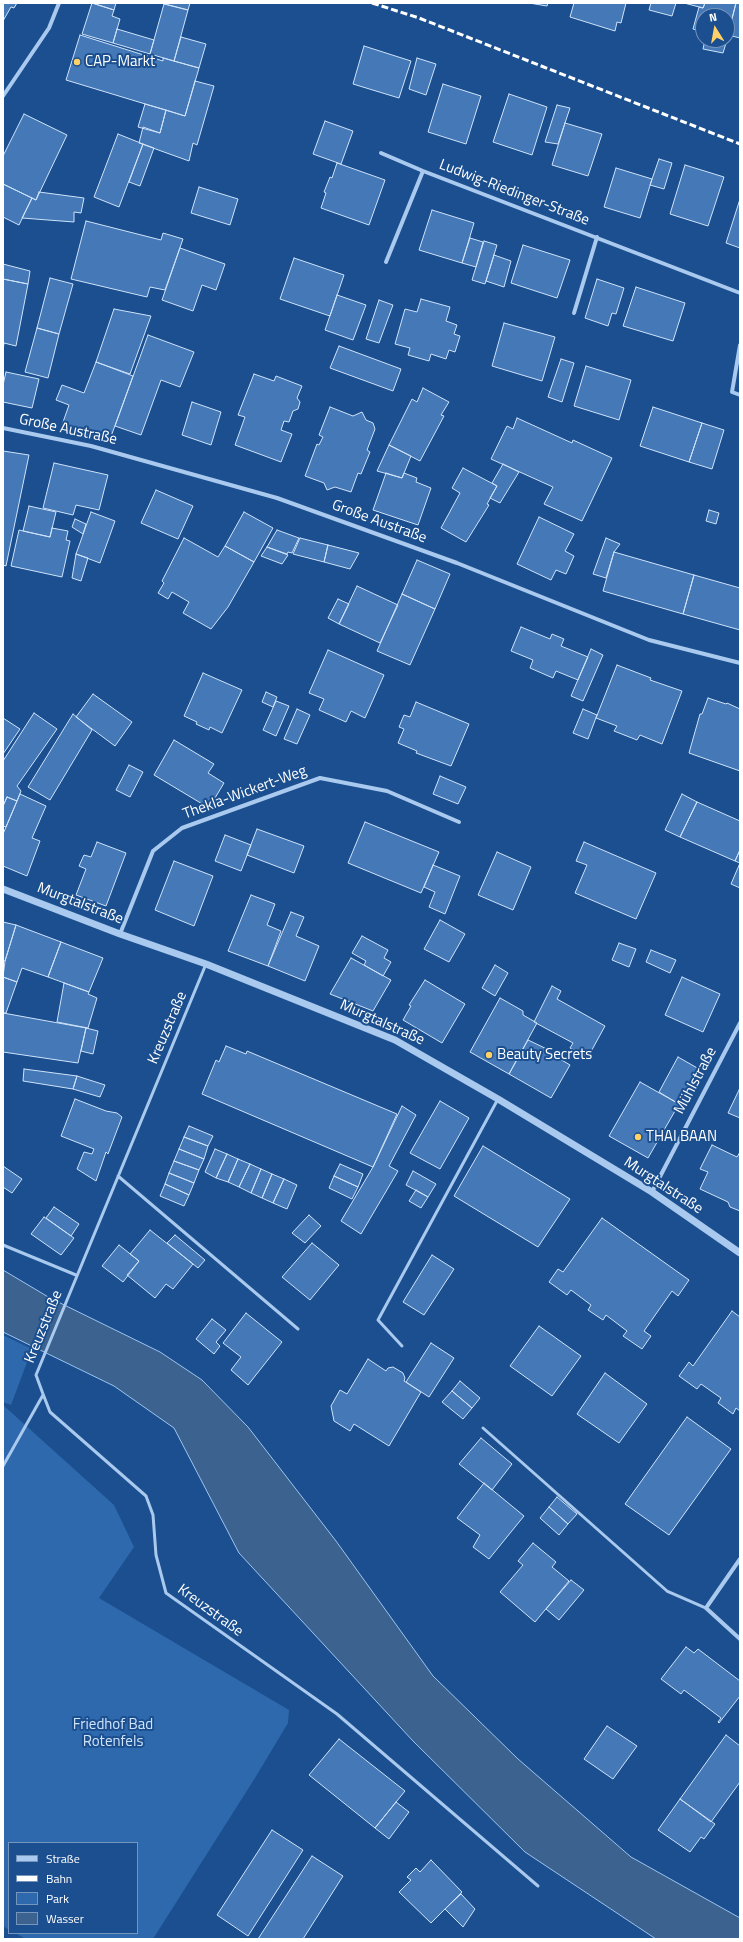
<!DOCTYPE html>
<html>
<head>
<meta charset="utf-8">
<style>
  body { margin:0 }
  #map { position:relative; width:743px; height:1942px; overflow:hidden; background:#1b4f8f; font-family:"Titillium Web",sans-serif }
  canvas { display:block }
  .frame { position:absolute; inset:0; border:4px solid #fff; pointer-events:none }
  .legend { position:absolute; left:8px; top:1842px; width:130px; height:92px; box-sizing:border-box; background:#1b4f8f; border:1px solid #7695bc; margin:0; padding:5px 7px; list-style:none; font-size:12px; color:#fff }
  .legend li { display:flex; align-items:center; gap:8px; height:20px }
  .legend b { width:20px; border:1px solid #7695bc }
  .north { position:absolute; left:695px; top:8px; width:40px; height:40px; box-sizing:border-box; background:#1b4f8f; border:1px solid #7695bc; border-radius:50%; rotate:349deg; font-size:11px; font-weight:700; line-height:16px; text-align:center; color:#fff }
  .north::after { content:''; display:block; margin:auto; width:14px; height:18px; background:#ffd166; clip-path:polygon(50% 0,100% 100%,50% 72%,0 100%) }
</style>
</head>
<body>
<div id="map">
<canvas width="743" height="1942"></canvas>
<div class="frame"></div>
<ul class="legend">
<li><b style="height:5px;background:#a9c9ee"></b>Straße</li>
<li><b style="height:5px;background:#fff"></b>Bahn</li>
<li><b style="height:11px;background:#2e69ad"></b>Park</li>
<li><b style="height:11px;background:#3c6290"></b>Wasser</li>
</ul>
<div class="north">N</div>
</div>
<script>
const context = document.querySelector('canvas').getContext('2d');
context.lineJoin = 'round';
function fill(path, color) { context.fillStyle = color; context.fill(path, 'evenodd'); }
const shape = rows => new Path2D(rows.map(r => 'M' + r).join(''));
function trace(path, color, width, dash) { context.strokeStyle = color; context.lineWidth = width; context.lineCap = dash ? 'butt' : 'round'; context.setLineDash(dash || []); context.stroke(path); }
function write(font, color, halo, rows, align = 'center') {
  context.font = font + ' "Titillium Web",sans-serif'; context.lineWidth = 4; context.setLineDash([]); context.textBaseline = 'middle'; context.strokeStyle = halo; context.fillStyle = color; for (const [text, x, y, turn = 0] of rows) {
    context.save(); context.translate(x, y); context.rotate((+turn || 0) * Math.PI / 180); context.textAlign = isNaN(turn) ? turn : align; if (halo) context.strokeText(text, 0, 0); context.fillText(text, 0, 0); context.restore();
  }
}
fill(shape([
  [3,1335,32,1349,11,1405,3,1402],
  [3,1405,114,1505,134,1547,99,1598,289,1710,288,1723,255,1778,153,1939,26,1939,15,1933,137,1933,137,1843,9,1843,9,1930,3,1926]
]), '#2e69ad');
const water = shape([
  [3,1270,50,1298,160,1352,202,1380,248,1427,336,1541,433,1676,518,1759,631,1857,740,1918,740,1939,656,1939,525,1852,413,1741,239,1553,174,1428,114,1386,3,1332,3,1270]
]);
fill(water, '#3c6290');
trace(water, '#9cc4f0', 1);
const building = shape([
  [3,3,17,3,14,8,11,7,3,21,3,3],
  [92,3,116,3,114,10,92,3],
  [92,3,114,10,112,16,120,19,113,43,82,34,92,3],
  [161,3,190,3,188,10,161,3],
  [529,3,548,3,547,6,529,3],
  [574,3,626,3,621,23,617,22,615,31,570,17,574,3],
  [651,3,676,3,672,16,649,10,651,3],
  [684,3,705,3,703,8,684,3],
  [705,3,736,3,727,38,727,16,703,16,703,32,693,29,699,7,703,8,705,3],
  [736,3,740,3,740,38,728,35,736,3],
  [164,4,188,10,174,61,150,54,164,4],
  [117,29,154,40,150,54,113,43,117,29],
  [80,35,163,61,163,58,199,68,185,116,66,80,80,35],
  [181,37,206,44,199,68,174,61,181,37],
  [705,40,727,40,723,53,703,49,705,40],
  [364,46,411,61,399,98,353,84,364,46],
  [417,58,436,64,426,95,409,89,417,58],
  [195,81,214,86,197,145,193,143,189,161,139,143,143,127,160,133,166,110,185,116,195,81],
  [443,84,481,96,466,144,428,132,443,84],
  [509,94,547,107,532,155,493,142,509,94],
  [145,104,166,110,160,133,138,127,145,104],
  [557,105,570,108,558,144,545,142,557,105],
  [24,114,67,135,36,200,3,184,3,156,24,114],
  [325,121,353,131,341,164,313,154,325,121],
  [565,123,602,134,588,176,552,165,565,123],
  [118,134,143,144,119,207,94,197,118,134],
  [143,144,154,148,140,186,129,182,143,144],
  [659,159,672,163,664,189,650,185,659,159],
  [337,163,385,180,369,225,321,208,326,193,324,192,330,177,332,178,337,163],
  [685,165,724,177,708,226,670,214,685,165],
  [616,168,652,179,640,218,604,207,616,168],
  [3,184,32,198,19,225,3,217,3,184],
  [199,187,238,199,230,225,191,213,199,187],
  [39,192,84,198,81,213,74,212,74,222,22,218,32,198,36,200,39,192],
  [740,199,740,248,726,243,740,199],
  [432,210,474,223,462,263,419,250,432,210],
  [86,221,161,240,163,233,183,239,165,290,150,287,147,297,71,279,86,221],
  [470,238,483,242,476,267,462,263,470,238],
  [484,241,497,245,485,284,472,280,484,241],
  [523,245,570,260,557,298,511,283,523,245],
  [180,248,225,264,216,290,202,285,193,311,162,300,180,248],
  [494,255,511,261,504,287,486,281,494,255],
  [294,258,344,275,330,316,280,299,294,258],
  [3,264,30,271,28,284,3,279,3,264],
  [50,278,73,284,59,334,37,328,50,278],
  [3,279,28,284,16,346,4,343,3,351,3,279],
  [597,279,624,288,616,314,612,313,608,326,585,318,597,279],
  [636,287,685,303,673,341,623,326,636,287],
  [337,295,366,305,353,340,325,330,337,295],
  [421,299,450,307,446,321,457,325,454,334,460,336,455,352,449,350,446,359,431,354,429,361,408,355,410,348,395,344,405,309,417,312,421,299],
  [379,300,393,305,379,343,366,339,379,300],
  [114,309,151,316,130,374,96,362,114,309],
  [504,323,555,337,542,381,492,366,504,323],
  [37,328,59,334,48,378,25,372,37,328],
  [148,335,194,352,180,387,161,380,141,435,115,426,148,335],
  [339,346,401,369,393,391,330,368,339,346],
  [561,359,574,363,562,402,548,397,561,359],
  [96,362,133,376,109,442,62,425,69,405,56,400,62,385,84,393,96,362],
  [586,366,631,380,619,420,574,406,586,366],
  [6,372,39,379,32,408,3,402,3,385,6,372],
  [254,374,274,381,276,376,302,386,297,398,300,402,298,409,293,411,289,422,284,421,281,430,292,434,281,462,235,445,245,417,238,415,254,374],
  [423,388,449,402,441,415,444,416,420,461,389,445,412,399,417,402,423,388],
  [192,402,221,412,211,445,182,435,192,402],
  [330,407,353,416,362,412,366,420,373,423,375,429,367,450,370,452,361,474,358,473,351,492,335,487,327,490,324,483,305,476,317,444,319,445,323,437,319,435,330,407],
  [653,407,702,423,689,462,640,446,653,407],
  [517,418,572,443,573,440,612,458,582,521,544,504,553,487,491,459,507,426,513,429,517,418],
  [702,423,724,430,712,469,689,462,702,423],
  [389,445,411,456,402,478,377,471,389,445],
  [3,451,29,455,6,566,3,565,3,451],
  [54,463,108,475,99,510,76,505,73,515,43,508,54,463],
  [503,464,519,472,500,503,490,498,497,486,492,483,503,464],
  [463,468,497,486,487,504,489,505,466,542,441,528,460,493,452,488,463,468],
  [386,473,402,478,404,473,417,478,416,482,431,488,418,525,373,510,386,473],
  [156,490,193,506,178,539,141,523,156,490],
  [29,506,56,512,50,537,23,531,29,506],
  [709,510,719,513,716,524,706,521,709,510],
  [91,512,115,521,100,563,76,554,91,512],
  [244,512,273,528,254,562,225,546,244,512],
  [539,517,574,534,565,551,574,556,566,574,556,570,551,580,517,564,539,517],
  [75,519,86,524,83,534,72,527,75,519],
  [52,528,68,531,66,540,70,541,62,577,11,566,19,530,50,537,52,528],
  [277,530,299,538,292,553,288,552,287,554,267,547,277,530],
  [184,538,218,557,225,546,254,562,228,607,211,629,183,613,189,602,172,592,168,599,158,593,164,583,162,581,184,538],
  [300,538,328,545,324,562,293,554,300,538],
  [606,538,620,544,614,552,606,578,593,574,606,538],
  [328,545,359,553,350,569,324,562,328,545],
  [267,547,288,555,282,564,261,556,267,547],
  [614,552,694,575,683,614,603,591,614,552],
  [76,554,88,558,81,581,72,578,76,554],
  [417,560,450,574,435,609,402,594,417,560],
  [694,575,740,588,740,630,683,614,694,575],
  [357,586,398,605,380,643,339,624,357,586],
  [402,594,435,609,410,665,377,651,402,594],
  [338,599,349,604,339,624,328,618,338,599],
  [521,627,550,639,552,634,564,639,561,646,588,657,578,680,556,671,553,678,530,668,533,660,511,651,521,627],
  [591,649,603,655,583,701,571,696,591,649],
  [328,650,384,675,365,718,351,711,346,722,319,710,324,699,309,693,328,650],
  [617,665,651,678,650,680,682,691,662,744,640,735,637,740,614,731,617,726,596,718,617,665],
  [203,673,242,690,222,733,210,727,209,730,196,724,197,722,184,716,203,673],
  [266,692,277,697,273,707,262,702,266,692],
  [93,694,132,722,115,746,76,717,93,694],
  [708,698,726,704,727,703,740,709,740,771,689,753,700,714,702,714,708,698],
  [276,701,289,706,276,736,263,730,276,701],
  [416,702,469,724,451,766,416,753,417,751,398,743,404,729,399,727,404,715,410,717,416,702],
  [297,709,310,715,297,744,284,739,297,709],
  [583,709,597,715,588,739,573,733,583,709],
  [34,713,57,729,17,786,21,791,17,801,7,797,3,806,3,761,34,713],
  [73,714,92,730,50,800,28,787,73,714],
  [3,718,20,729,3,754,3,718],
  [174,740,214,764,208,773,224,783,209,808,154,775,174,740],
  [129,765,143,772,130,797,116,790,129,765],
  [440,776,466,787,458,804,433,794,440,776],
  [20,794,46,806,32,838,40,841,27,876,3,866,3,834,20,794],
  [682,794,697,802,680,837,665,830,682,794],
  [7,797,17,801,6,827,3,826,3,806,7,797],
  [697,802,740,821,740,850,735,861,680,837,697,802],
  [365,822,439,852,421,893,348,863,365,822],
  [257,829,304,846,294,873,247,855,257,829],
  [225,835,251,845,241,871,215,861,225,835],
  [97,842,126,853,106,906,76,895,86,869,79,866,84,855,91,857,97,842],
  [584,842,656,873,636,919,575,893,587,865,576,861,584,842],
  [740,850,740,888,731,884,740,863,735,861,740,850],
  [497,852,531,867,513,910,478,895,497,852],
  [174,861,213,876,194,926,155,910,174,861],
  [433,865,460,876,445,914,429,907,435,892,424,887,433,865],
  [251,895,275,904,267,925,281,931,268,966,228,951,251,895],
  [291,912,304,917,296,936,319,946,305,981,268,966,291,912],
  [440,920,465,934,449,962,424,949,440,920],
  [3,922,16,925,5,961,3,961,3,922],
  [16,925,61,942,48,977,22,968,17,982,3,977,5,961,16,925],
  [362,936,388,950,384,958,391,962,383,976,364,965,366,961,352,953,362,936],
  [61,942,103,958,89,992,48,977,61,942],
  [619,943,636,949,629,967,612,960,619,943],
  [651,950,676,960,670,973,646,962,651,950],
  [351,958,391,980,373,1011,330,994,351,958],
  [495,965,508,973,495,996,482,988,495,965],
  [3,977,17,982,6,1013,3,1013,3,977],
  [682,977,720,994,703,1032,665,1015,682,977],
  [425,980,465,1004,442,1043,403,1020,411,1006,409,1005,425,980],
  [64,983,89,992,88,994,97,998,88,1028,57,1022,64,983],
  [552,986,561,991,557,999,605,1026,588,1057,570,1048,573,1043,534,1022,552,986],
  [500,998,523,1011,523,1015,537,1023,509,1074,470,1052,500,998],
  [3,1013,86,1028,78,1063,3,1052,3,1013],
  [86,1028,98,1031,93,1054,81,1051,86,1028],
  [528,1040,551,1051,550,1053,570,1065,551,1098,509,1074,528,1040],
  [226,1046,246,1054,247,1051,397,1114,373,1167,202,1094,216,1060,219,1062,226,1046],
  [678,1057,699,1069,679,1104,659,1092,678,1057],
  [24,1069,77,1076,73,1089,23,1081,24,1069],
  [77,1076,105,1085,100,1097,73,1089,77,1076],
  [640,1082,679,1104,648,1158,609,1136,640,1082],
  [739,1090,740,1091,740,1118,728,1113,739,1090],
  [75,1099,106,1111,117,1113,122,1117,108,1154,106,1152,96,1181,77,1169,84,1152,92,1154,94,1149,61,1136,75,1099],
  [440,1101,469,1118,440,1169,410,1153,440,1101],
  [402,1106,416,1115,389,1166,398,1171,361,1234,341,1221,373,1167,402,1106],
  [189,1126,213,1136,208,1146,184,1137,189,1126],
  [184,1137,208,1146,204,1159,179,1149,184,1137],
  [712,1145,737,1157,740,1152,740,1211,730,1207,728,1202,700,1189,708,1172,700,1169,712,1145],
  [483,1146,570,1199,538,1247,454,1196,483,1146],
  [179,1149,204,1159,199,1170,174,1161,179,1149],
  [215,1149,227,1154,216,1178,205,1172,215,1149],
  [227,1154,238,1159,228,1182,216,1178,227,1154],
  [238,1159,250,1164,239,1187,228,1182,238,1159],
  [174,1161,199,1170,194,1183,169,1173,174,1161],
  [250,1164,261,1169,251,1193,239,1187,250,1164],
  [340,1164,363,1174,358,1187,334,1176,340,1164],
  [3,1166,22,1179,12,1193,3,1187,3,1166],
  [261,1169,272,1174,262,1198,251,1193,261,1169],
  [413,1171,436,1184,428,1197,406,1185,413,1171],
  [169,1173,194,1183,189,1195,165,1184,169,1173],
  [272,1174,284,1179,273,1203,262,1198,272,1174],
  [334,1176,358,1187,352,1199,329,1188,334,1176],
  [284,1179,297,1185,287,1209,273,1203,284,1179],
  [165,1184,189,1195,184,1206,160,1196,165,1184],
  [416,1190,428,1197,421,1208,409,1201,416,1190],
  [54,1207,79,1224,71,1236,46,1218,54,1207],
  [309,1215,321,1226,305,1243,292,1233,309,1215],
  [44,1217,74,1238,61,1255,31,1234,44,1217],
  [602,1218,689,1280,678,1296,672,1291,644,1331,651,1336,642,1349,623,1336,627,1331,606,1315,603,1320,588,1310,591,1305,571,1290,567,1295,549,1282,558,1269,563,1272,602,1218],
  [150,1230,193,1264,173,1289,166,1284,155,1298,127,1275,139,1261,130,1254,150,1230],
  [175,1235,205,1260,198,1268,167,1243,175,1235],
  [312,1243,339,1265,310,1300,282,1277,312,1243],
  [119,1245,139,1261,123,1282,102,1266,119,1245],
  [432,1255,454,1269,424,1315,403,1302,432,1255],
  [732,1311,740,1317,740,1411,736,1408,733,1414,718,1403,721,1398,701,1384,697,1389,679,1376,689,1362,693,1366,732,1311],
  [246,1313,282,1342,248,1385,231,1370,241,1357,223,1343,246,1313],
  [212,1319,226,1330,216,1342,220,1346,214,1354,196,1339,212,1319],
  [539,1326,581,1356,552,1396,510,1366,539,1326],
  [431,1343,454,1358,429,1397,406,1382,431,1343],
  [368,1359,386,1371,388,1368,393,1367,403,1373,405,1378,404,1381,421,1392,389,1446,354,1424,350,1431,334,1421,331,1406,340,1390,347,1394,368,1359],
  [605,1373,647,1404,619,1443,577,1414,605,1373],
  [460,1381,480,1398,472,1408,452,1391,460,1381],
  [452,1391,472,1408,463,1419,442,1402,452,1391],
  [687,1417,731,1449,669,1535,625,1504,687,1417],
  [481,1438,512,1464,492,1490,459,1464,481,1438],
  [484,1483,524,1516,489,1559,473,1547,480,1535,457,1518,484,1483],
  [557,1497,577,1514,568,1524,549,1507,557,1497],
  [549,1507,568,1524,559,1535,540,1518,549,1507],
  [533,1543,556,1562,552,1567,569,1581,535,1622,500,1592,523,1565,518,1561,533,1543],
  [571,1580,584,1590,559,1620,546,1609,571,1580],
  [686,1647,694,1653,698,1649,740,1681,740,1696,719,1723,718,1722,721,1718,684,1690,681,1694,661,1679,686,1647],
  [607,1726,637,1746,613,1779,584,1759,607,1726],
  [726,1735,740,1746,740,1782,711,1822,680,1799,726,1735],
  [339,1739,405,1791,375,1828,309,1775,339,1739],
  [680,1799,715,1824,704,1839,701,1837,690,1852,658,1830,680,1799],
  [396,1802,409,1812,389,1839,375,1828,396,1802],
  [272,1830,303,1850,248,1936,217,1915,272,1830],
  [312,1856,343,1876,303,1939,258,1939,312,1856],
  [431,1860,462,1892,431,1923,399,1892,411,1880,407,1877,416,1868,420,1872,431,1860],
  [461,1894,475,1909,463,1927,445,1909,461,1894]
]);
fill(building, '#4478b7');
trace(building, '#cfe3fa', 1);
trace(shape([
  [206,964,36,1375,43,1394,50,1412,146,1496,153,1515,156,1555,166,1593,337,1714,538,1886],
  [118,1176,298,1329],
  [3,1245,76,1275],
  [402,1346,378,1320,498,1099],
  [483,1428,667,1591,706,1608],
  [3,1466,43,1395]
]), '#a9c9ee', 3);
trace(shape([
  [3,96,49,28,59,3],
  [381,153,423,171,740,293],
  [386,262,423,171],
  [574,313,597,237],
  [740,345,732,392,740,395],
  [3,428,91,446,277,498,457,563,649,640,740,663],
  [120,934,153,851,182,828,320,778,387,791,459,822],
  [652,1192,740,1023],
  [740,1559,706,1608,740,1639]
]), '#a9c9ee', 4);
trace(shape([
  [3,889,120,934,206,964,395,1040,498,1099,652,1192,740,1253]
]), '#a9c9ee', 7);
trace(shape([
  [372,3,419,18,740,144]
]), '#fff', 3, [7, 3]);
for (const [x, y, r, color] of [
  [77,62,4,"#ffd166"],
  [489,1055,4,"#ffd166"],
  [638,1137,4,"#ffd166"]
]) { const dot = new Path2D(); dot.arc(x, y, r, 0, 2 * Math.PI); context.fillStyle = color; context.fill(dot); trace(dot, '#1b4f8f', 1.5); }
write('15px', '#fff', '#1b4f8f', [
  ["CAP-Markt",85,62],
  ["Beauty Secrets",497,1055],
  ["THAI BAAN",646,1137]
], 'left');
write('15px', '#fff', '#1b4f8f', [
  ["Ludwig-Riedinger-Straße",514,193,21],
  ["Große Austraße",68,430,12],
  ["Große Austraße",379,522,20],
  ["Thekla-Wickert-Weg",245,793,-20],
  ["Murgtalstraße",80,904,21],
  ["Murgtalstraße",382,1023,24],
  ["Kreuzstraße",168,1028,-67],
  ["Mühlstraße",696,1081,-62],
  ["Murgtalstraße",663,1186,33],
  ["Kreuzstraße",44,1327,-68],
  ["Kreuzstraße",210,1611,36]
]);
write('15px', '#cfe3fa', '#1b4f8f', [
  ["Friedhof Bad",113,1725],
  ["Rotenfels",113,1742]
]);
</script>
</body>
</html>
